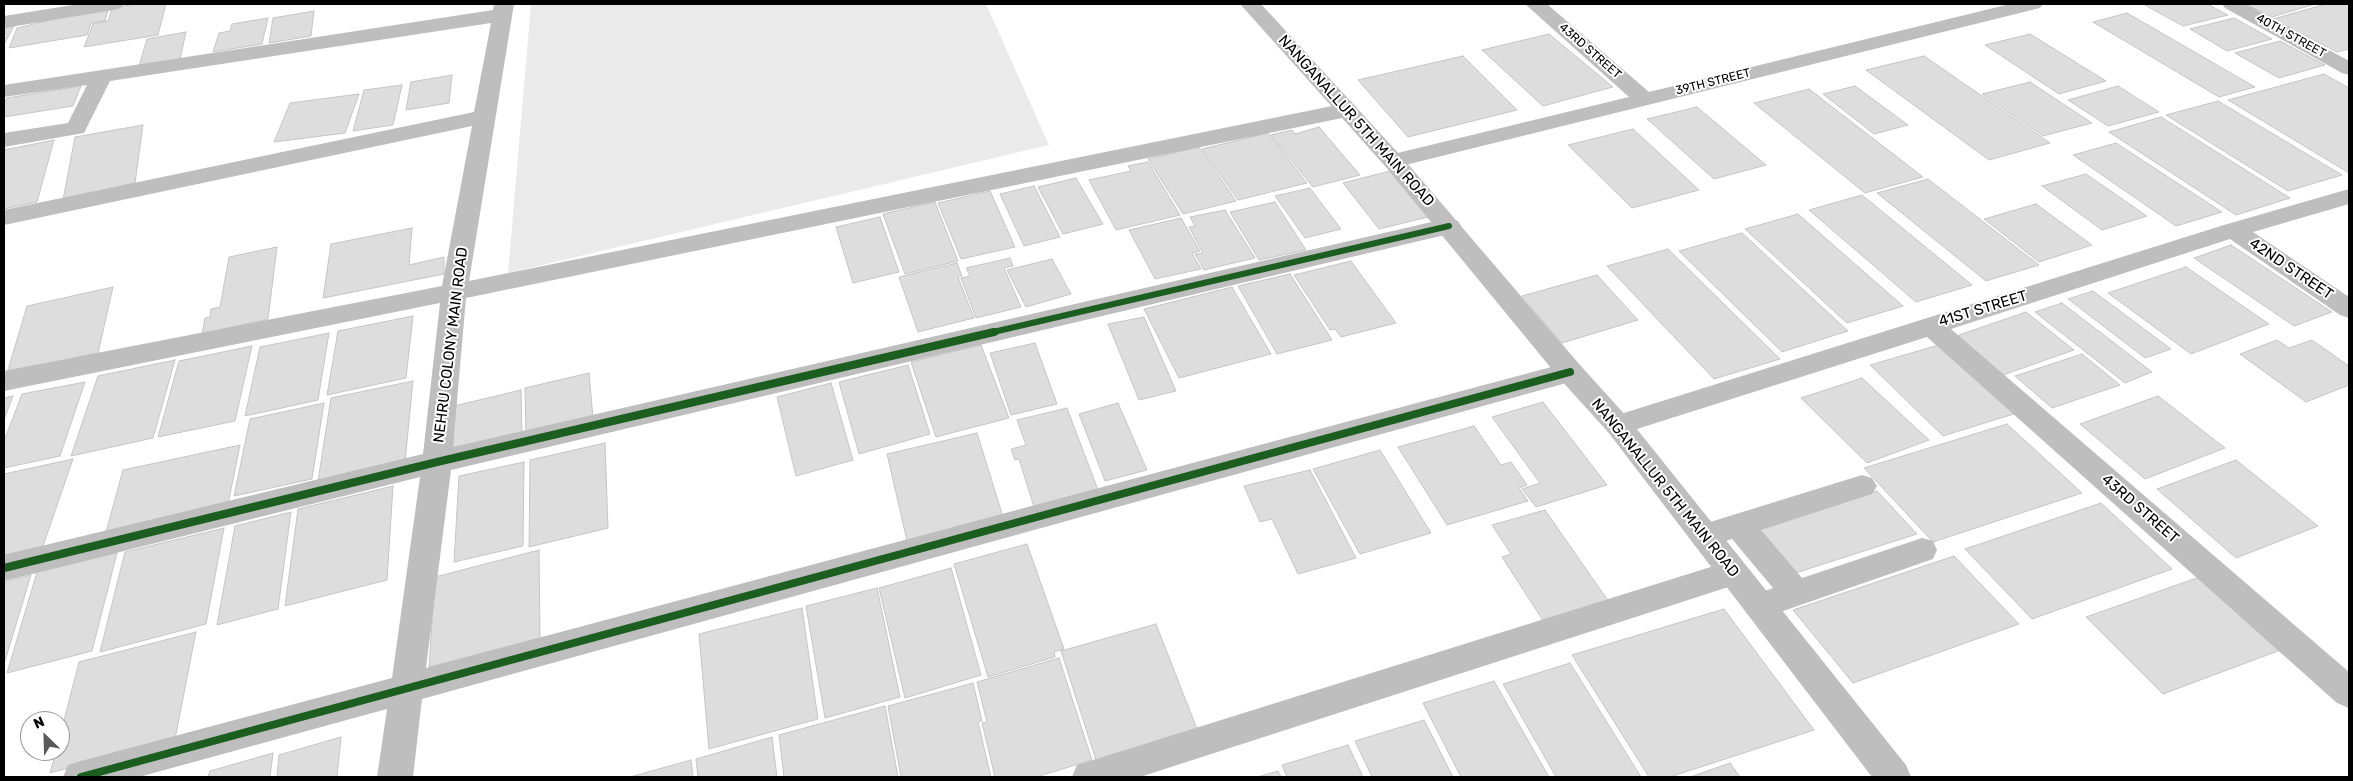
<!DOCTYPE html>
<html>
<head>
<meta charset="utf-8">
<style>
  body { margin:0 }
  #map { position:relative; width:2353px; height:781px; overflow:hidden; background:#fff; font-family:Rubik,sans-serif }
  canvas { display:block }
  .frame { position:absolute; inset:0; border:5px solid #000; pointer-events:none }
  .north { position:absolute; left:20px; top:711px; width:50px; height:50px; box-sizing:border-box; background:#fff; border:1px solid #999; border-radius:50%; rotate:336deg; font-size:14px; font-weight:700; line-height:20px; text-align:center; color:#000 }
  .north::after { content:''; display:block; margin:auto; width:18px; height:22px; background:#595959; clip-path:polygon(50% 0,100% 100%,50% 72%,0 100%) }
</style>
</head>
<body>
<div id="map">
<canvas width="2353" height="781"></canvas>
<div class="frame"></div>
<div class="north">N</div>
</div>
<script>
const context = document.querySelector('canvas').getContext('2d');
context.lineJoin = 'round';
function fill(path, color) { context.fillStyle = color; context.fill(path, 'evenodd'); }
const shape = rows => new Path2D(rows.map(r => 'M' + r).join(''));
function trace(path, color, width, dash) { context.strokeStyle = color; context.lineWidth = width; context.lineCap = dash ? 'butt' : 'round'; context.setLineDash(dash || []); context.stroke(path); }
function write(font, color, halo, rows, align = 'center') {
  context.font = font + ' Rubik,sans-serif'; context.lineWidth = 4; context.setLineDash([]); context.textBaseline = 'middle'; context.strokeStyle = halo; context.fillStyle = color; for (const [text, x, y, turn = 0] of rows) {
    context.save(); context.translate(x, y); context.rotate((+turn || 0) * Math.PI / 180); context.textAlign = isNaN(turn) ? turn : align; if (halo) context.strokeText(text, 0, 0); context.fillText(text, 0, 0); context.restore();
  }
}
fill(shape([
  [531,4,986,4,1049,145,508,273]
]), '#eaeaea');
const building = shape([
  [136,4,166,4,158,35,84,47,93,24,108,21,112,8,136,4],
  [2143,4,2207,4,2228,15,2183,26,2143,4],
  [2245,4,2315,4,2272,17,2245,4],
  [2326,4,2349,4,2349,49,2337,52,2273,19,2326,4],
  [109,6,105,21,91,23,87,35,9,48,17,28,109,6],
  [314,11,311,36,269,43,273,18,314,11],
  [2127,13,2255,87,2219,97,2093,22,2127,13],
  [268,18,262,44,213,52,219,33,230,31,232,24,268,18],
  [2234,18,2272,39,2227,51,2190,29,2234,18],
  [14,26,4,44,4,28,14,26],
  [186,32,180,59,139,66,147,39,186,32],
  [1549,34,1613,87,1543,106,1482,50,1549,34],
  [2030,34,2106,81,2059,94,1985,45,2030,34],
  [2280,41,2325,65,2279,78,2235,53,2280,41],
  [1463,56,1517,110,1408,137,1358,80,1463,56],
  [1924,56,2050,143,1989,160,1866,70,1924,56],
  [2324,74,2349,88,2349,173,2228,100,2324,74],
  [452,75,449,103,406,110,411,82,452,75],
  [2030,82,2092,123,2043,136,1982,94,2030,82],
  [402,85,393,125,353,131,364,90,402,85],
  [81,86,73,106,4,117,4,104,7,98,81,86],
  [1855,86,1908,125,1874,134,1823,94,1855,86],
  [2118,86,2159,112,2108,126,2068,100,2118,86],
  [1809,89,1923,177,1865,193,1754,103,1809,89],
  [359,94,345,133,274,142,290,103,359,94],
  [2218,101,2342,175,2288,191,2166,115,2218,101],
  [1697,107,1766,165,1714,179,1647,119,1697,107],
  [2161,117,2290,198,2236,215,2109,132,2161,117],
  [143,125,135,183,63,200,75,137,143,125],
  [1319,127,1360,175,1313,187,1271,135,1292,130,1295,134,1319,127],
  [1633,129,1699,190,1632,208,1568,145,1633,129],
  [1268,133,1307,183,1238,200,1202,149,1268,133],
  [54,140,37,202,4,209,4,150,54,140],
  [2116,143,2222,212,2176,226,2073,155,2116,143],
  [1199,147,1236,201,1183,214,1148,159,1199,147],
  [1148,162,1180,215,1116,230,1089,180,1131,171,1128,166,1148,162],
  [1394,170,1432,216,1379,229,1343,183,1394,170],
  [2086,174,2147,216,2102,230,2042,186,2086,174],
  [1076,178,1103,224,1063,234,1038,187,1076,178],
  [1928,179,2039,265,1986,281,1877,193,1928,179],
  [1034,186,1060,237,1024,246,1000,194,1034,186],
  [1310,188,1341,229,1305,238,1275,196,1310,188],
  [990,191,1015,247,961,259,938,203,990,191],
  [1862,195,1972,285,1916,302,1809,210,1862,195],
  [935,202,958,261,905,274,883,214,935,202],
  [1275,202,1306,250,1259,260,1230,212,1275,202],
  [2036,204,2092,245,2039,262,1984,219,2036,204],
  [1225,210,1255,258,1204,270,1195,254,1203,253,1189,227,1195,226,1190,217,1225,210],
  [1798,214,1903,306,1847,323,1745,229,1798,214],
  [880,217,899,272,853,283,836,227,880,217],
  [1181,218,1200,251,1192,253,1201,269,1155,279,1129,230,1181,218],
  [412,228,409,265,444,257,444,274,323,298,331,244,412,228],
  [1742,233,1848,331,1782,352,1679,251,1742,233],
  [2231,245,2332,312,2294,326,2194,258,2231,245],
  [277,247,268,319,202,334,205,318,210,317,211,309,220,307,229,257,277,247],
  [1668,249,1780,359,1714,379,1607,266,1668,249],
  [1010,258,1013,266,1004,268,1021,307,976,318,961,278,970,276,966,268,1010,258],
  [1052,259,1071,294,1026,307,1007,270,1052,259],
  [1351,261,1396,323,1341,337,1335,329,1330,330,1294,275,1351,261],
  [957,263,962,276,958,277,974,318,918,332,899,277,957,263],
  [2186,267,2269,324,2191,354,2108,293,2186,267],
  [1290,274,1332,340,1277,354,1238,286,1290,274],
  [1597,275,1638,320,1562,343,1522,296,1597,275],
  [113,287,98,353,7,373,27,306,113,287],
  [1232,287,1271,354,1179,378,1144,309,1232,287],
  [2093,291,2171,349,2145,358,2068,299,2093,291],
  [2062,303,2152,372,2125,383,2035,312,2062,303],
  [2026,312,2074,350,2003,375,1956,336,2026,312],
  [413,316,406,378,327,395,338,331,413,316],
  [1144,317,1176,391,1139,400,1108,324,1144,317],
  [329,333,318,400,245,416,260,347,329,333],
  [2277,340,2289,348,2312,340,2349,366,2349,385,2306,402,2240,354,2277,340],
  [1035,343,1057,404,1011,415,990,353,1035,343],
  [1942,344,2017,413,1943,436,1870,365,1942,344],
  [981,345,1009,418,936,437,911,362,981,345],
  [252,346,235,421,158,437,179,361,252,346],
  [2082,354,2120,385,2052,408,2015,376,2082,354],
  [175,360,153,438,71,456,98,376,175,360],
  [908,365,930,434,859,454,839,382,908,365],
  [589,373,593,418,526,435,525,388,589,373],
  [1862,378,1929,440,1867,463,1801,398,1862,378],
  [413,381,405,462,318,481,331,398,413,381],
  [85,382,60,456,4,468,4,441,22,394,85,382],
  [831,383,853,460,796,476,777,397,831,383],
  [521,390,522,436,453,453,454,406,521,390],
  [13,396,4,420,4,398,13,396],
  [2158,396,2225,448,2145,479,2080,424,2158,396],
  [1543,402,1607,485,1536,507,1522,489,1540,483,1492,417,1543,402],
  [324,403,312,479,234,496,250,419,324,403],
  [1118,403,1147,470,1105,481,1079,414,1118,403],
  [1067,408,1098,490,1034,507,1019,459,1015,460,1011,449,1026,445,1017,420,1067,408],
  [2007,424,2082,493,1933,542,1864,468,2007,424],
  [1474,426,1501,465,1511,462,1527,485,1519,488,1528,501,1447,525,1398,447,1474,426],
  [977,433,1004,520,908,545,887,454,977,433],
  [605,443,608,528,529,547,530,460,605,443],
  [240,445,228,504,106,532,123,470,240,445],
  [1380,450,1431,533,1360,554,1313,469,1380,450],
  [73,459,43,546,4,555,4,474,73,459],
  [2236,460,2318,526,2236,558,2157,489,2236,460],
  [524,462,523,546,454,562,459,476,524,462],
  [1310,470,1356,558,1298,574,1272,519,1260,522,1244,486,1310,470],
  [393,486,387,580,285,606,298,509,393,486],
  [1877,491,1917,534,1786,576,1745,527,1877,491],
  [2101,503,2172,569,2032,619,1965,549,2101,503],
  [1545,510,1609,602,1544,622,1502,557,1511,554,1492,525,1545,510],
  [291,512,278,609,217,625,235,526,291,512],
  [224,528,206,624,100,652,125,552,224,528],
  [1027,544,1064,649,1054,652,1055,657,988,677,954,564,1027,544],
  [539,550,540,638,429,667,435,577,539,550],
  [117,553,92,651,7,673,37,572,117,553],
  [1954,556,2019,624,1853,683,1793,610,1954,556],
  [951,568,981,675,905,698,879,588,951,568],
  [31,575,4,664,4,582,31,575],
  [2205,575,2286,648,2163,694,2086,617,2205,575],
  [877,588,900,697,825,718,806,606,877,588],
  [802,608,818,719,709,749,699,634,802,608],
  [1724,609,1814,730,1670,777,1649,777,1572,655,1724,609],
  [1156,624,1197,729,1096,760,1061,651,1156,624],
  [196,632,175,739,50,773,56,751,60,751,60,736,79,662,196,632],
  [1059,658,1092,760,1036,777,995,777,982,723,987,722,977,682,1059,658],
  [1570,663,1641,777,1556,777,1503,684,1570,663],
  [1494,681,1549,777,1461,777,1423,703,1494,681],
  [973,683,982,721,978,722,991,777,901,777,888,706,973,683],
  [885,706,898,777,784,777,779,735,885,706],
  [1424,720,1453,777,1372,777,1355,741,1424,720],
  [341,737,337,777,277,777,279,755,341,737],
  [772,737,777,777,698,777,696,759,772,737],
  [1348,745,1363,777,1287,777,1282,765,1348,745],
  [273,753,270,777,208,777,210,771,273,753],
  [691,760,693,777,630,777,691,760],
  [1730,763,1740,777,1690,777,1730,763],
  [1278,771,1281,777,1257,777,1278,771]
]);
fill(building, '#ddd');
trace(building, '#c5c5c5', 1);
fill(shape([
  [79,4,124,4,121,8,114,10,4,28,4,16,79,4],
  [494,4,514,4,469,281,1347,103,1355,105,1358,110,1355,115,1347,117,466,298,453,447,1449,218,1458,221,1461,226,1458,231,1449,234,451,470,426,668,1570,362,1580,365,1584,372,1580,379,1570,382,422,699,413,777,377,777,387,709,139,777,63,777,68,765,81,761,392,678,420,477,4,581,4,555,423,454,440,303,4,391,4,371,442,286,472,126,4,225,4,210,474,112,491,23,110,81,84,133,4,147,4,133,68,123,87,85,4,97,4,85,493,10,494,4],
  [1525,4,1547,4,1649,92,2010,4,2043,4,2040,8,1393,168,1385,166,1382,161,1385,156,1629,97,1525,4],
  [2222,4,2246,4,2349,61,2349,75,2342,73,2225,8,2222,4],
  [2349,189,2349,204,2253,232,2349,297,2349,318,2340,315,2230,239,1951,329,2349,672,2349,708,2337,703,1927,337,1618,435,1608,432,1604,425,1608,418,2224,225,2349,189],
  [1862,475,1872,478,1877,486,1872,494,1761,530,1802,578,1922,538,1933,541,1937,550,1933,559,1760,619,1749,615,1744,606,1749,597,1773,588,1732,539,1705,548,1694,545,1690,536,1694,527,1862,475],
  [1733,560,1744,564,1749,573,1744,582,1140,777,1072,777,1077,765,1090,761,1733,560]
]), '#bebebe');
fill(shape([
  [1240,4,1261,4,1401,156,1580,365,1628,418,1906,765,1911,777,1872,777,1608,432,1560,379,1385,166,1240,4]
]), '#bebebe');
trace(shape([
  [989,333,1449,226]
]), '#1b5e20', 6);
trace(shape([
  [4,568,437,462,994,332],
  [81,777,1570,372]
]), '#1b5e20', 8);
write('12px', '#000', '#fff', [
  ["40TH STREET",2291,36,29],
  ["43RD STREET",1590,51,41],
  ["39TH STREET",1713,82,-14]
]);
write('15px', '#000', '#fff', [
  ["NANGANALLUR 5TH MAIN ROAD",1356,121,48],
  ["42ND STREET",2291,269,34],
  ["41ST STREET",1983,309,-17],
  ["NEHRU COLONY MAIN ROAD",451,345,-83],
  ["NANGANALLUR 5TH MAIN ROAD",1665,488,51],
  ["43RD STREET",2140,509,41]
]);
</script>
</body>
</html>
